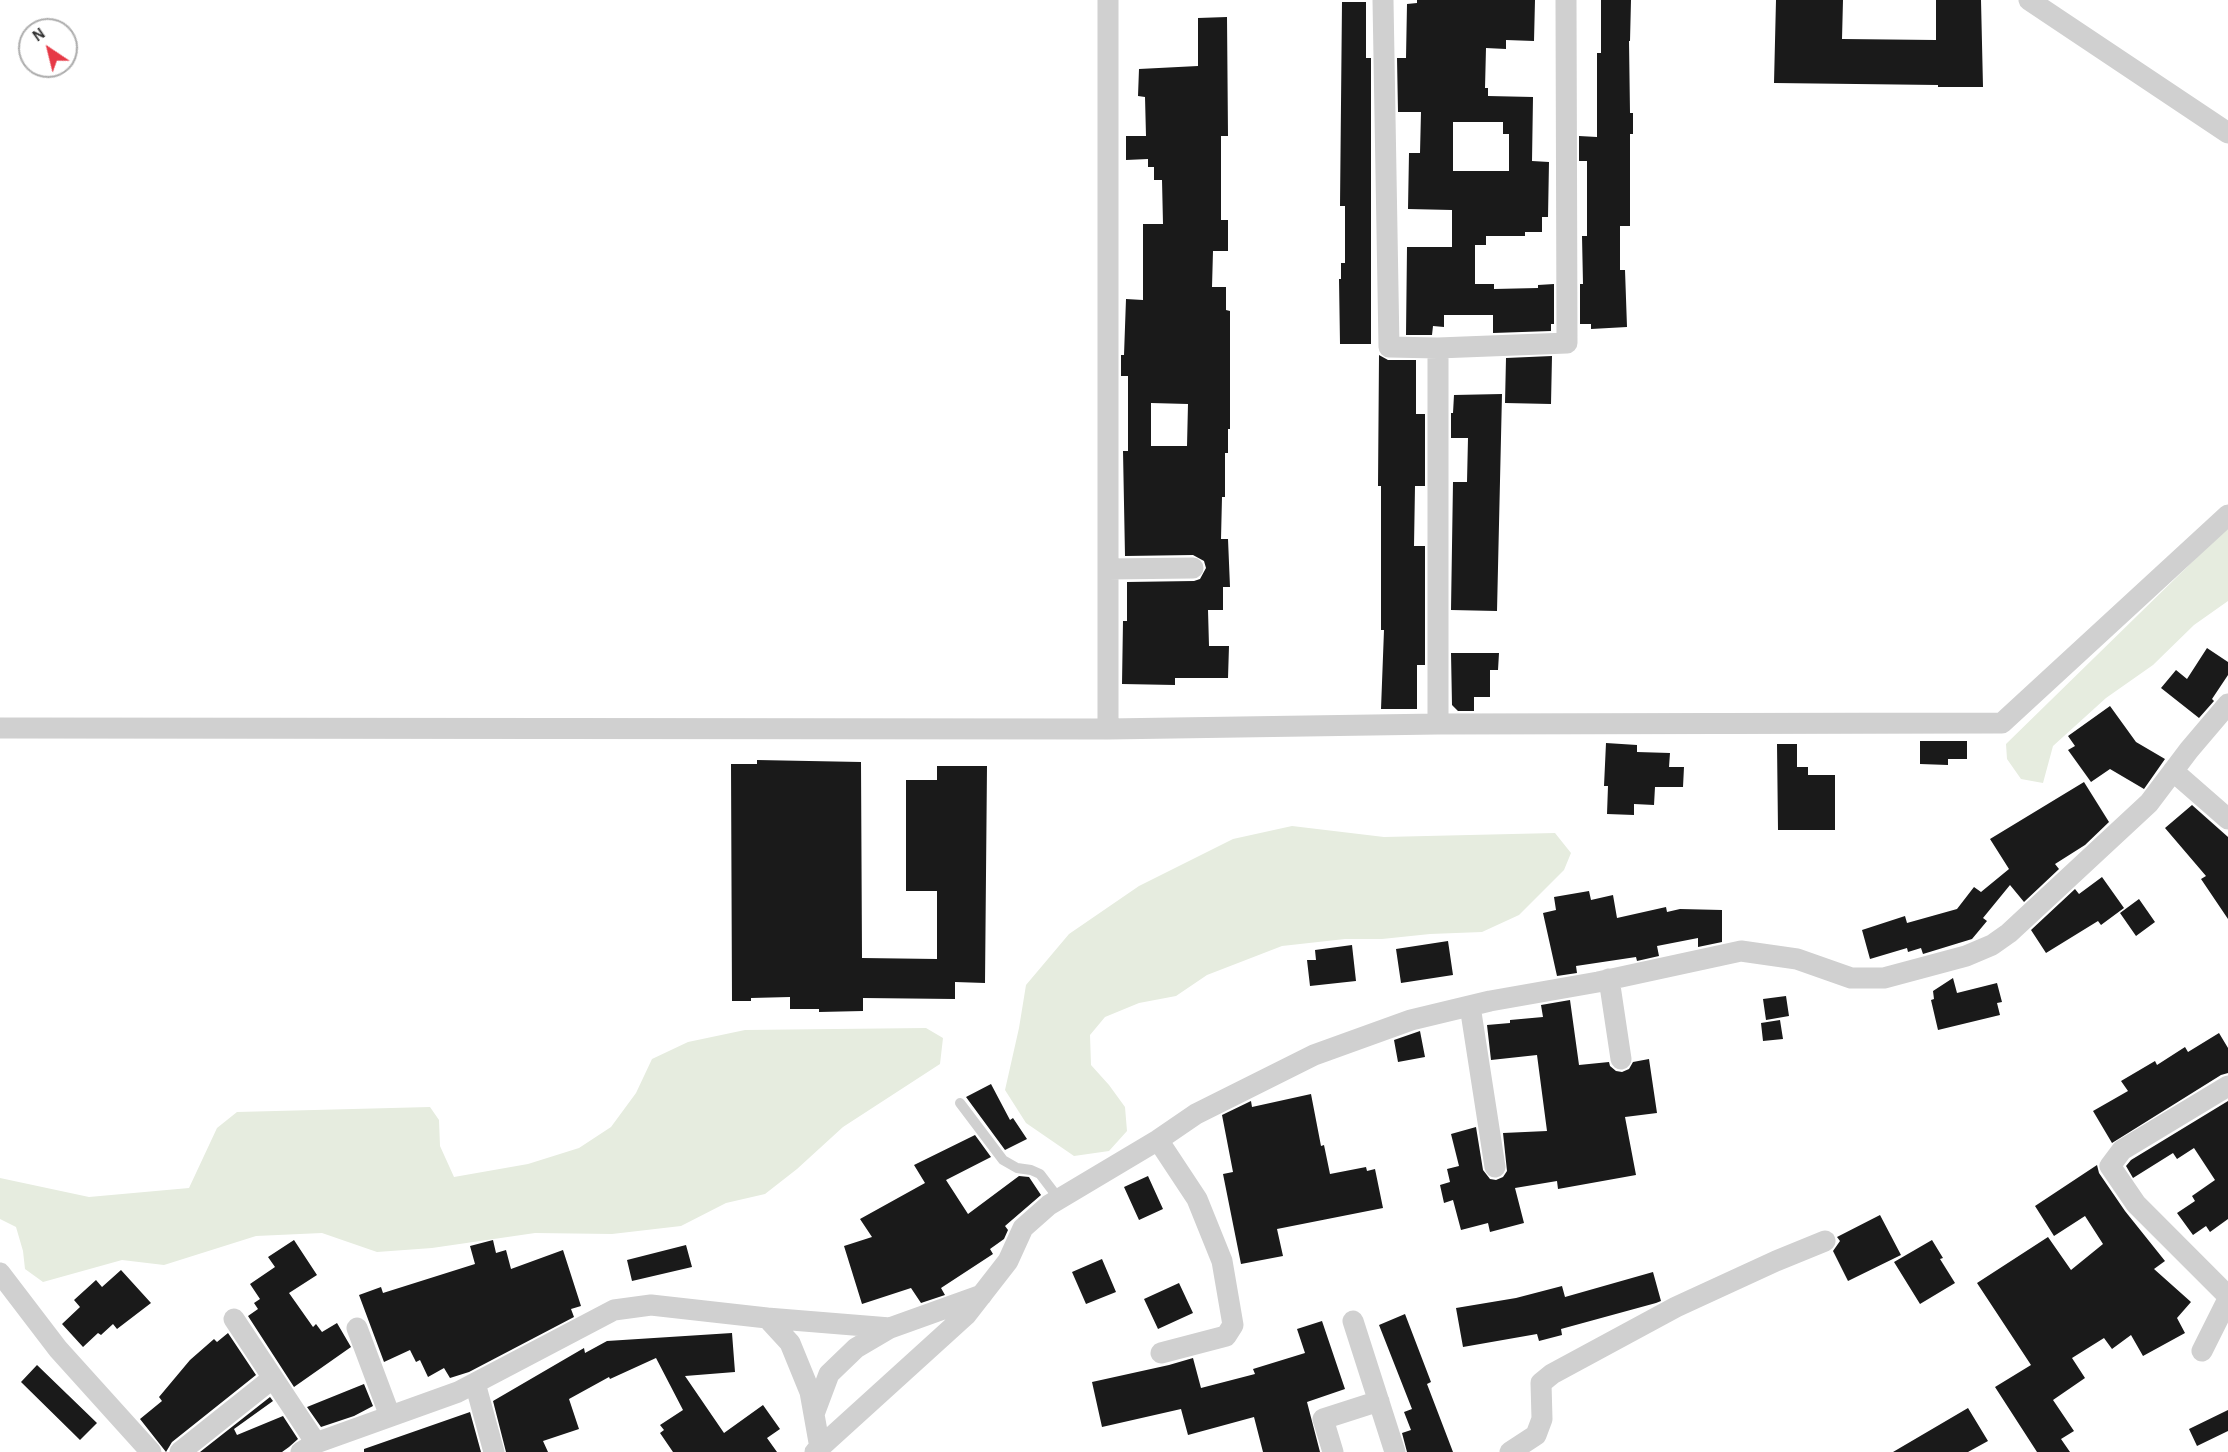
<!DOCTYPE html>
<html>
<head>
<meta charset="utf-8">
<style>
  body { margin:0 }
  #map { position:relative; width:2228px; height:1452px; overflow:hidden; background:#fff; font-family:"Alegreya Sans",sans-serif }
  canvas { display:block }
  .north { position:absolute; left:18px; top:18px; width:60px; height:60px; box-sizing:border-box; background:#fff; border:2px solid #adadad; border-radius:50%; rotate:325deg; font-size:16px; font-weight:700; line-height:24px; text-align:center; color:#333 }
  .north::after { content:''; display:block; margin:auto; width:21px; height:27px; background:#e63946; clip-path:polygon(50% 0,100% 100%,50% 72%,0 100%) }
</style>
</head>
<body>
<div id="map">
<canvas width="2228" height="1452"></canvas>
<div class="north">N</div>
</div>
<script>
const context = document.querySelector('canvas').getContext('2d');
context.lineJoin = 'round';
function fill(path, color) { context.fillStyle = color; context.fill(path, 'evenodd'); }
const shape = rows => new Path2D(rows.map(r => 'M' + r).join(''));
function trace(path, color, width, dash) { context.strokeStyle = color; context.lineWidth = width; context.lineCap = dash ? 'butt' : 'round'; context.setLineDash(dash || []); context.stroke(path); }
fill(shape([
  [2228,527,2228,601,2194,625,2153,665,2106,698,2053,746,2043,783,2021,779,2007,759,2006,744],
  [1292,826,1384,837,1555,833,1571,853,1564,870,1519,915,1482,932,1430,934,1382,939,1345,939,1282,946,1207,975,1176,996,1139,1003,1105,1017,1090,1035,1091,1065,1109,1085,1125,1107,1127,1131,1109,1151,1074,1156,1026,1123,1005,1090,1019,1028,1026,985,1069,934,1139,886,1233,839],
  [926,1028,943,1038,940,1064,843,1127,797,1169,765,1194,726,1203,681,1226,612,1234,535,1233,432,1248,377,1252,322,1233,256,1236,164,1265,122,1260,43,1282,25,1269,23,1251,16,1227,0,1219,0,1178,89,1197,189,1188,217,1128,237,1112,430,1107,439,1120,440,1146,454,1177,528,1164,579,1148,611,1127,636,1093,652,1059,688,1042,745,1030]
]), '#e6ecdf');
fill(shape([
  [1417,0,1535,0,1534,41,1506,40,1506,49,1486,48,1485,88,1488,88,1488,96,1533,97,1532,161,1549,162,1548,217,1542,217,1542,232,1525,232,1525,236,1486,236,1486,245,1475,245,1475,284,1494,284,1494,289,1538,288,1538,285,1554,284,1554,324,1551,324,1551,331,1493,333,1493,315,1444,315,1444,327,1433,326,1432,335,1406,335,1407,247,1452,247,1452,210,1408,209,1409,153,1420,153,1421,112,1398,112,1397,58,1406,58,1407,4,1417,3],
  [1453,122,1503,122,1503,134,1509,134,1509,171,1453,171],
  [1601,0,1631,0,1630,41,1629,41,1630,113,1633,113,1633,134,1630,134,1630,226,1620,226,1620,270,1625,270,1627,327,1591,329,1591,324,1580,324,1580,284,1583,284,1582,236,1587,236,1587,161,1579,161,1579,136,1597,137,1597,53,1601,53],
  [1776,0,1843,0,1842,39,1936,40,1936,0,1981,0,1983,87,1938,87,1938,85,1774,83],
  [1342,2,1366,2,1366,58,1371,58,1371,344,1340,344,1339,279,1341,279,1341,263,1345,263,1345,206,1340,206],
  [1227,17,1228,136,1221,136,1221,220,1228,220,1228,251,1213,251,1212,287,1226,287,1226,310,1230,311,1230,429,1228,429,1228,453,1225,453,1225,497,1222,497,1221,539,1228,539,1230,587,1223,587,1223,610,1208,610,1209,646,1229,646,1228,678,1175,678,1175,685,1122,684,1123,621,1127,621,1127,582,1194,581,1200,579,1206,568,1204,561,1193,555,1125,556,1123,451,1128,451,1128,376,1121,376,1121,355,1124,355,1126,299,1143,300,1143,224,1163,224,1162,180,1154,180,1154,167,1148,167,1148,159,1126,160,1126,136,1146,136,1145,97,1138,96,1139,69,1198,66,1198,18],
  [1151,403,1188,404,1187,446,1151,446],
  [1379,355,1388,360,1416,360,1416,414,1425,414,1425,486,1415,486,1414,546,1425,546,1425,665,1417,665,1417,709,1381,709,1384,630,1381,630,1381,486,1378,486],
  [1552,356,1551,404,1505,403,1506,358],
  [1502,394,1497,611,1451,610,1453,482,1467,482,1468,438,1451,438,1451,413,1453,413,1454,395],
  [2207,648,2228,662,2228,675,2212,699,2214,701,2199,718,2161,688,2176,670,2187,679],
  [1451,653,1499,653,1498,670,1490,670,1490,697,1474,697,1474,711,1458,711,1452,705],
  [2110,706,2136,742,2165,759,2144,789,2110,769,2091,782,2068,750,2075,746,2068,736],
  [1920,741,1967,741,1967,759,1948,759,1948,765,1920,764],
  [1606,743,1637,745,1637,752,1670,753,1669,767,1684,767,1683,787,1655,787,1654,805,1634,804,1634,815,1607,814,1608,786,1604,786],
  [1777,744,1797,744,1797,767,1808,767,1808,775,1835,775,1835,830,1778,830],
  [757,760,861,762,862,958,937,959,937,891,906,891,906,780,937,780,937,766,987,766,985,983,955,982,955,999,863,998,863,1011,819,1012,819,1009,790,1009,790,997,751,998,751,1001,732,1001,731,764,757,764],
  [2084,782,2109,822,2085,845,2055,864,2059,869,2024,902,2010,885,1983,918,1987,921,1972,939,1923,954,1921,948,1908,952,1907,948,1870,959,1862,930,1905,916,1907,923,1957,909,1974,887,1981,892,2009,869,1990,839],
  [2192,805,2228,837,2228,919,2201,879,2206,876,2165,828],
  [2102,877,2124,908,2101,925,2098,921,2046,953,2031,930,2075,889,2079,894],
  [1589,891,1591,900,1613,895,1617,918,1666,907,1667,912,1680,909,1722,910,1722,942,1698,947,1698,938,1657,946,1659,956,1637,961,1636,957,1576,966,1577,973,1557,976,1543,913,1556,910,1554,897],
  [2139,899,2155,922,2136,936,2120,913],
  [1448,941,1453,975,1401,983,1396,949],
  [1352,945,1356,981,1310,986,1307,960,1316,960,1315,950],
  [1953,978,1957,993,1997,983,2002,1002,1997,1003,2000,1015,1938,1030,1931,1000,1934,999,1933,991],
  [1786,996,1789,1016,1766,1020,1763,999],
  [1570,1000,1579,1065,1609,1062,1610,1066,1616,1071,1622,1072,1629,1069,1633,1062,1649,1059,1657,1113,1625,1117,1636,1175,1558,1189,1557,1181,1515,1188,1524,1223,1490,1232,1488,1223,1461,1230,1453,1200,1444,1203,1440,1185,1450,1182,1447,1169,1459,1166,1451,1134,1476,1127,1483,1170,1490,1179,1496,1180,1503,1177,1507,1171,1503,1133,1547,1131,1537,1055,1491,1060,1487,1025,1510,1023,1510,1020,1543,1017,1541,1005],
  [1780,1020,1783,1039,1763,1041,1761,1023],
  [1420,1031,1425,1057,1398,1062,1394,1040],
  [2219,1033,2228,1048,2228,1073,2221,1075,2112,1143,2093,1111,2128,1091,2121,1081,2155,1061,2157,1065,2185,1047,2188,1052],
  [991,1084,1010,1120,1013,1118,1027,1139,1005,1150,966,1097],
  [1311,1094,1321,1146,1324,1145,1330,1174,1366,1167,1367,1171,1375,1169,1383,1208,1277,1229,1283,1256,1241,1264,1223,1174,1233,1172,1222,1115,1251,1101,1252,1107],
  [2228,1101,2228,1219,2210,1232,2206,1226,2193,1235,2177,1213,2195,1201,2192,1196,2215,1180,2194,1148,2177,1159,2173,1153,2133,1178,2126,1166,2131,1160],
  [975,1135,991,1157,946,1180,968,1214,1019,1176,1029,1177,1041,1195,1005,1226,1008,1230,1004,1239,990,1249,993,1254,941,1288,945,1295,921,1303,911,1288,862,1304,844,1246,872,1237,860,1219,925,1183,914,1165],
  [2097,1165,2099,1173,2125,1211,2165,1261,2154,1269,2191,1302,2177,1318,2185,1333,2143,1356,2131,1335,2112,1349,2104,1338,2072,1358,2085,1378,2053,1400,2074,1431,2061,1439,2070,1452,2037,1452,1995,1387,2031,1365,1977,1283,2048,1237,2071,1270,2103,1244,2085,1216,2054,1236,2035,1206],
  [1148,1176,1163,1209,1139,1220,1124,1187],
  [1880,1215,1901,1255,1848,1281,1833,1251,1840,1241,1837,1237],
  [294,1240,317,1275,289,1293,313,1327,316,1324,322,1332,337,1323,351,1347,294,1387,248,1316,258,1309,254,1303,260,1299,250,1284,275,1267,268,1257],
  [493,1240,496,1253,506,1250,511,1269,563,1250,581,1306,571,1309,574,1317,469,1372,450,1378,444,1368,428,1377,420,1360,416,1362,410,1350,384,1362,359,1295,381,1287,383,1293,475,1264,470,1246],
  [1932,1240,1943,1258,1940,1259,1955,1283,1920,1304,1894,1262],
  [686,1245,692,1267,632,1281,627,1260],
  [1102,1259,1116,1292,1086,1304,1072,1272],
  [121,1270,151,1303,117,1329,113,1324,101,1335,98,1333,83,1347,62,1324,80,1307,74,1300,96,1280,102,1287],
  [1653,1272,1661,1301,1656,1303,1561,1329,1562,1335,1539,1341,1537,1334,1463,1347,1456,1308,1516,1298,1562,1286,1565,1297],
  [1179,1283,1193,1313,1158,1329,1144,1299],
  [1405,1314,1431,1382,1427,1384,1453,1452,1407,1452,1402,1433,1411,1430,1404,1412,1412,1409,1379,1325],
  [1322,1321,1345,1389,1307,1402,1320,1452,1263,1452,1254,1417,1188,1435,1181,1409,1102,1427,1092,1382,1169,1365,1193,1358,1201,1388,1255,1374,1253,1369,1305,1353,1297,1329],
  [228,1333,256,1375,172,1442,166,1452,140,1419,162,1401,159,1397,190,1360,214,1339,217,1342],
  [732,1333,735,1372,685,1376,724,1433,763,1405,780,1429,767,1438,777,1452,673,1452,660,1433,664,1430,660,1425,683,1410,656,1358,610,1379,609,1377,569,1399,579,1429,543,1441,548,1452,506,1452,493,1401,584,1348,585,1353,607,1341],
  [37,1365,97,1423,80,1440,21,1382],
  [364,1384,373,1406,354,1416,321,1427,307,1407],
  [270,1397,273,1401,234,1429,237,1435,283,1416,298,1439,289,1447,282,1452,200,1452],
  [1968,1408,1988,1441,1968,1452,1893,1452],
  [2228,1410,2228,1431,2197,1446,2189,1429],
  [470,1412,481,1452,364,1452,364,1449]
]), '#1a1a1a');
trace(shape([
  [960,1103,1003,1160,1017,1168,1031,1170,1040,1174,1059,1199]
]), '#d0d0d0', 10);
trace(shape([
  [1383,0,1389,347,1438,348,1438,724],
  [2029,0,2228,133],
  [1438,348,1567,343,1566,0],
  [1108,569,1193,568],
  [0,728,1108,729,1438,724,2002,723,2228,515],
  [1108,729,1108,0],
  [2173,771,2228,819],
  [1609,979,1621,1059],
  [1470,1006,1495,1167],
  [2228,1086,2122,1150,2110,1166,2136,1204,2228,1296],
  [1158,1140,1197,1199,1222,1261,1233,1325,1226,1336,1161,1353],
  [0,1273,58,1349,151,1452],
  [767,1318,890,1328,982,1295],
  [234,1319,316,1443],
  [1353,1321,1395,1452],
  [357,1328,390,1416],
  [2202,1351,2228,1299],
  [475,1383,494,1452],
  [814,1414,829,1374,856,1348,890,1328],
  [180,1452,273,1378],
  [301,1452,316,1443,458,1392,614,1310,651,1305,767,1318,790,1343,810,1392,820,1448],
  [815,1452,966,1315,1008,1261,1023,1228,1049,1205,1158,1140,1196,1114,1314,1055,1411,1020,1490,1001,1598,982,1741,951,1797,959,1851,978,1884,978,1966,956,1992,945,2009,933,2149,803,2189,750,2228,704],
  [1333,1452,1323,1419,1379,1401],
  [1510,1452,1536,1435,1542,1419,1541,1383,1552,1374,1676,1307,1776,1261,1825,1241]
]), '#d0d0d0', 21);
</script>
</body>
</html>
